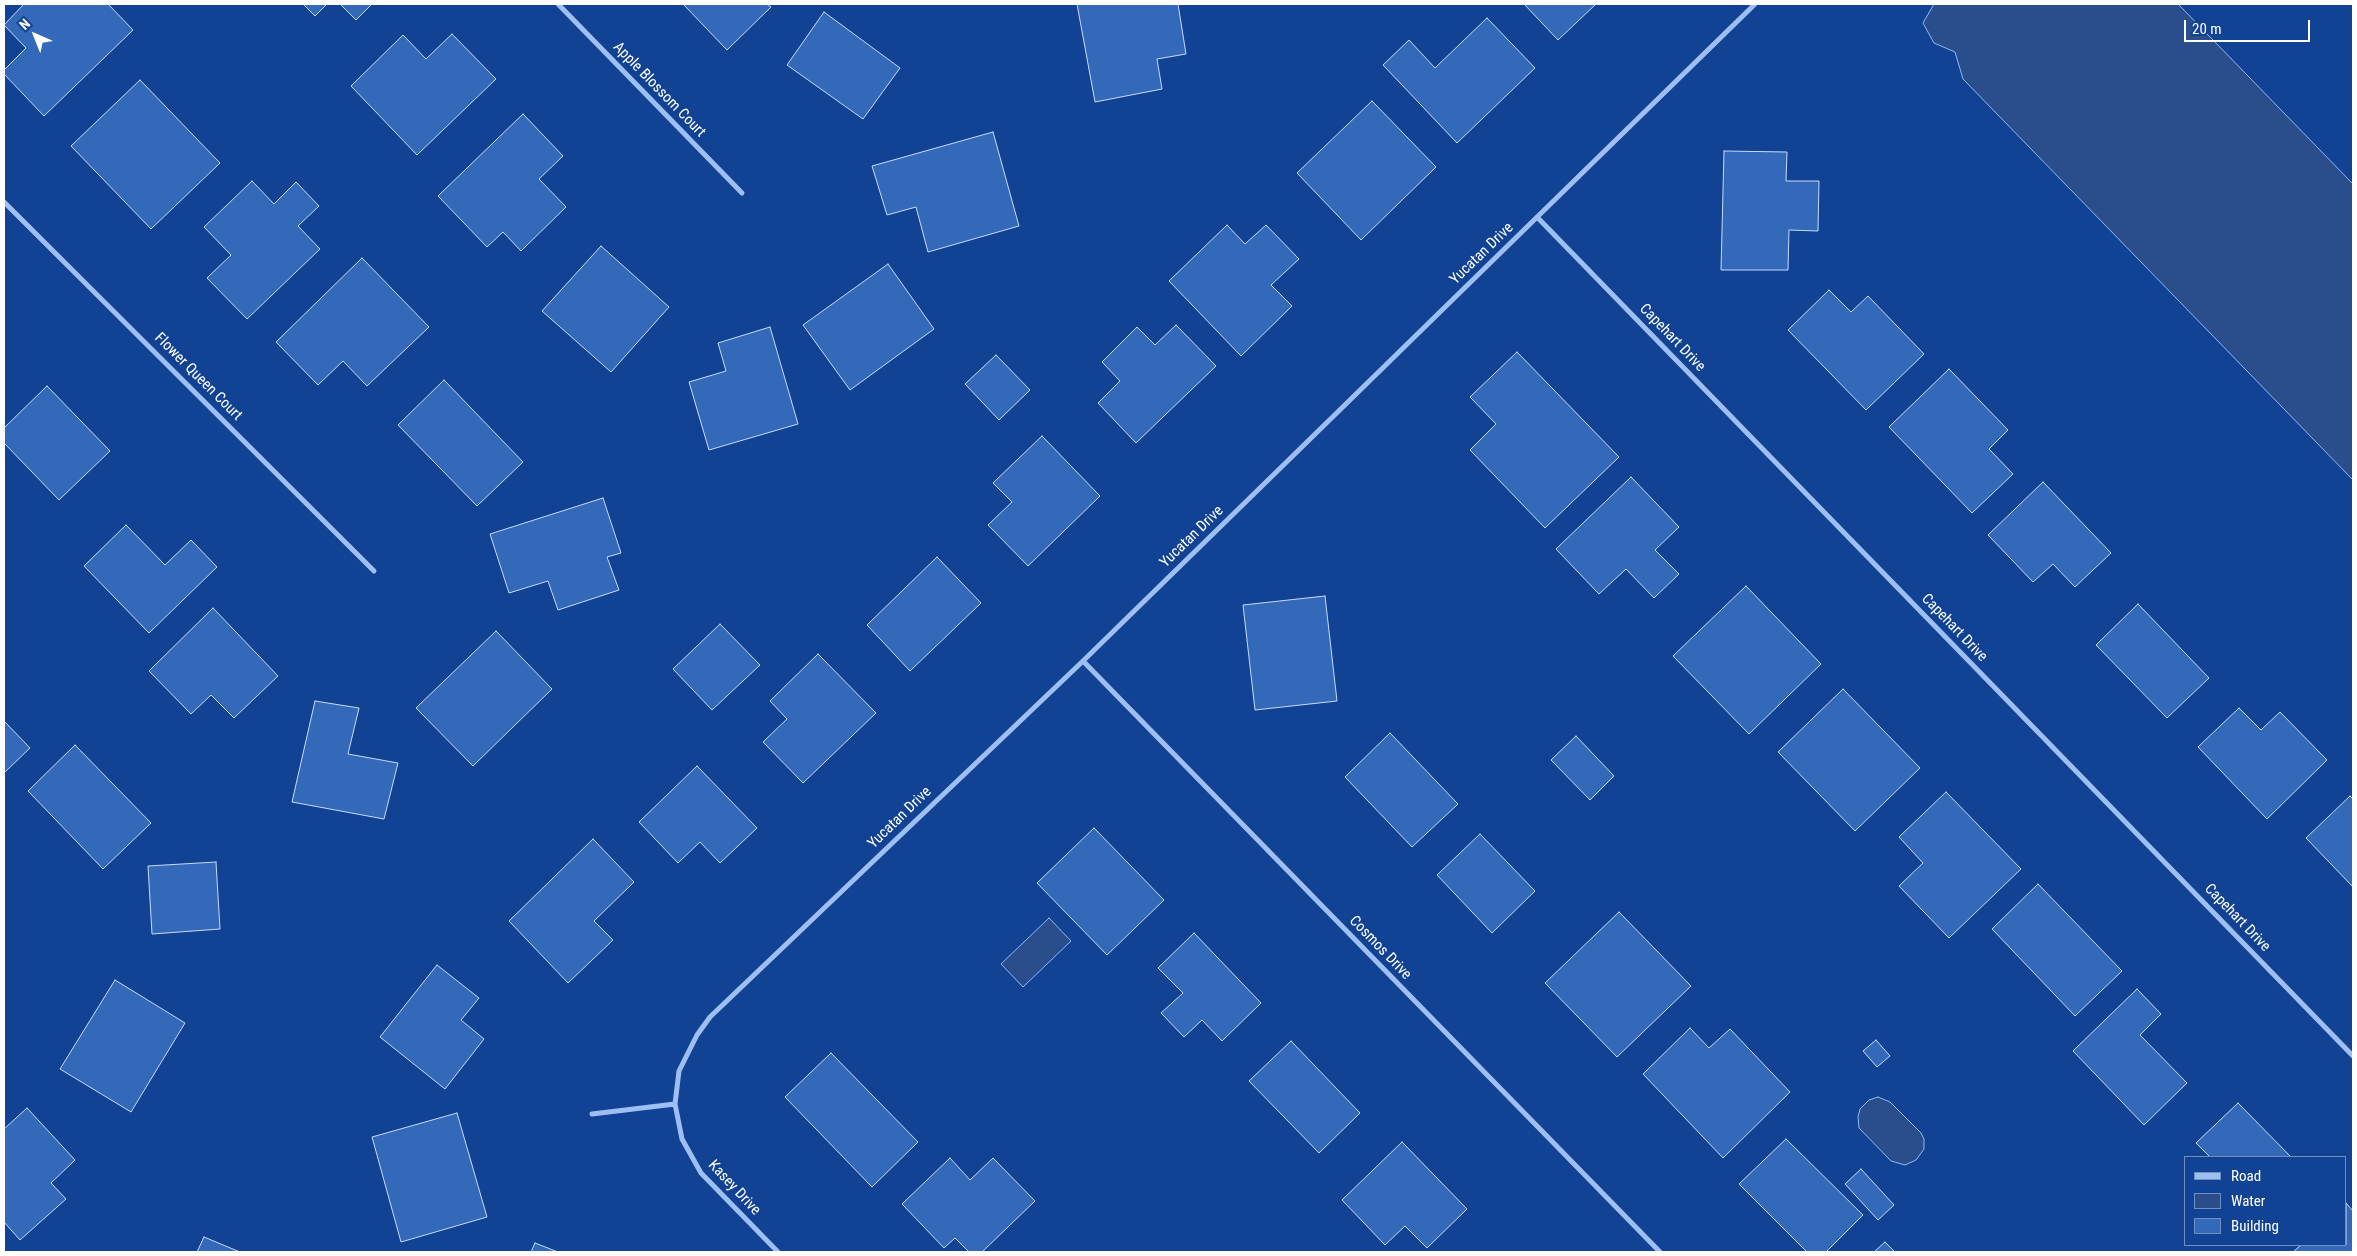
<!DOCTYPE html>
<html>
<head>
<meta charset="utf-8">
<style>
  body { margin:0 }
  #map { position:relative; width:2357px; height:1256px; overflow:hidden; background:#114293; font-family:"Roboto Condensed",sans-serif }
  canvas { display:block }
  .frame { position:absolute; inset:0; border:5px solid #fff; pointer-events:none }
  .legend { position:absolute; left:2184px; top:1156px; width:162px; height:90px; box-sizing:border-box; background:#114293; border:1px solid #708ebe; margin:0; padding:6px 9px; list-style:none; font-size:15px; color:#fff }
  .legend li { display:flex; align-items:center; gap:10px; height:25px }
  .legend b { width:25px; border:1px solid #708ebe }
  .north { position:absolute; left:10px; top:10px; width:50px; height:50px; -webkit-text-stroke:4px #114293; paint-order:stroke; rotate:316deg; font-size:14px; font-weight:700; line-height:20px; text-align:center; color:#fff }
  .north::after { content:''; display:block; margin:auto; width:18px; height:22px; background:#fff; clip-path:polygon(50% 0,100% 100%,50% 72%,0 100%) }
  .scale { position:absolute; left:2184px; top:20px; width:126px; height:22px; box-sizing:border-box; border:2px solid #fff; border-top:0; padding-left:6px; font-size:15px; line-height:18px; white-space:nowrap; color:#fff; -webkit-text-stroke:4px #114293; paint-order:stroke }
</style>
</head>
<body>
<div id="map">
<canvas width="2357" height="1256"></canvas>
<div class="frame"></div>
<ul class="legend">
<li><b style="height:6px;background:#9ebff3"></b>Road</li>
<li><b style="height:14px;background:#2a4e8b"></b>Water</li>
<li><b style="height:14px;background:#3469ba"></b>Building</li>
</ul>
<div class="north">N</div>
<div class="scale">20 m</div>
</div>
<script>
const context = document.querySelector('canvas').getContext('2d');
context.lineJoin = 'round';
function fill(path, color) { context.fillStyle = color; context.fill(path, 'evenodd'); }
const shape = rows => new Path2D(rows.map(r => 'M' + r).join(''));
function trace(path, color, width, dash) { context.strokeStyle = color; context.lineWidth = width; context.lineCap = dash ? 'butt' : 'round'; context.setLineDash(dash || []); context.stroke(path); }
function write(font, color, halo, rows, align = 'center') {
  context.font = font + ' "Roboto Condensed",sans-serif'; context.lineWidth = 5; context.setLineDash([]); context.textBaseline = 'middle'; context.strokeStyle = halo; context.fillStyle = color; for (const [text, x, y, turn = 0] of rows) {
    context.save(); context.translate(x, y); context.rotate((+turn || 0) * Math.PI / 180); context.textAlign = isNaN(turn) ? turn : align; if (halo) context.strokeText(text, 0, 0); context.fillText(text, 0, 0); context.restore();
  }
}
const water = shape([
  [1934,4,2178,4,2353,184,2353,480,1963,79,1955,52,1934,43,1923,23,1934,4],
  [1049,918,1071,941,1023,987,1001,964,1049,918],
  [1878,1097,1890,1102,1921,1133,1924,1139,1924,1149,1916,1160,1905,1165,1891,1161,1859,1128,1858,1117,1860,1109,1869,1100,1878,1097]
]);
fill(water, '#2a4e8b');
trace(water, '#8fb9f7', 1);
const building = shape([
  [24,4,108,4,133,30,44,116,4,74,4,70,26,48,4,25,24,4],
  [303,4,327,4,315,16,303,4],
  [340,4,372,4,356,20,340,4],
  [683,4,767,4,771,7,727,50,683,4],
  [1077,4,1178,4,1186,54,1157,59,1162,89,1095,102,1077,4],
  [1524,4,1596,4,1558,40,1524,4],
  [824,12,900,68,863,119,787,65,824,12],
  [1487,18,1535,68,1457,143,1383,65,1409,40,1435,68,1487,18],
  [452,34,496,79,417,155,351,86,403,35,426,59,452,34],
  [140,80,220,163,151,229,71,146,140,80],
  [1372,101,1436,167,1361,240,1297,173,1372,101],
  [523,114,563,156,539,179,566,207,521,251,503,232,487,247,438,196,523,114],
  [993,132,1019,226,928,252,916,207,887,215,872,166,993,132],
  [1724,151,1787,152,1786,181,1819,181,1818,231,1789,230,1788,270,1721,270,1724,151],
  [252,181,274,204,296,182,319,206,298,226,320,249,247,319,207,278,231,255,204,227,252,181],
  [1227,225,1245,244,1266,225,1299,259,1271,285,1292,306,1241,356,1169,281,1227,225],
  [601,246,669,307,611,372,542,311,601,246],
  [362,258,429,327,367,386,343,361,318,385,276,342,362,258],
  [888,264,934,329,850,390,803,325,888,264],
  [1829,290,1851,312,1868,296,1924,354,1866,410,1788,330,1829,290],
  [1176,325,1216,366,1136,443,1098,403,1120,381,1102,362,1137,327,1155,345,1176,325],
  [770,327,798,424,709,450,689,382,726,371,718,343,770,327],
  [1517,352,1619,457,1545,528,1470,450,1496,424,1470,397,1517,352],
  [996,355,1030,390,999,420,965,384,996,355],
  [1949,369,2008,430,1989,449,2013,474,1972,513,1889,427,1949,369],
  [444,380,523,462,477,506,398,425,444,380],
  [47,386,110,451,59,500,4,443,4,428,47,386],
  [1042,436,1100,496,1028,566,988,525,1012,502,993,483,1042,436],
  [1631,477,1679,527,1655,550,1679,574,1654,598,1626,569,1599,594,1556,549,1631,477],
  [2043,482,2111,553,2075,587,2053,564,2033,582,1988,535,2043,482],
  [603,498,621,553,607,557,619,590,558,610,548,581,509,593,490,534,603,498],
  [126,525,165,565,191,540,217,567,149,633,84,566,126,525],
  [937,557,981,603,910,671,867,625,937,557],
  [1746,586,1821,664,1749,734,1673,656,1746,586],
  [1325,596,1337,701,1255,710,1243,605,1325,596],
  [2138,604,2209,678,2167,718,2096,645,2138,604],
  [213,608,278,676,234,718,211,695,191,714,149,671,213,608],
  [720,624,760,665,712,710,673,669,720,624],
  [496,631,552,689,473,766,416,708,496,631],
  [818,654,876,713,803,783,763,742,787,719,770,701,818,654],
  [1843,689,1920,768,1855,831,1778,752,1843,689],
  [315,701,359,708,348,754,398,763,384,819,292,802,315,701],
  [2239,708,2261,730,2280,712,2327,760,2267,819,2198,747,2239,708],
  [4,721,30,748,4,773,4,721],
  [1390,733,1458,804,1412,847,1345,777,1390,733],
  [1576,736,1614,776,1590,800,1551,760,1576,736],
  [75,745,151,823,103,869,28,791,75,745],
  [697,766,757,828,720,863,700,842,678,863,639,822,697,766],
  [1946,792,2021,869,1949,938,1899,886,1923,863,1899,837,1946,792],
  [2350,796,2353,799,2353,887,2306,838,2350,796],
  [1094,828,1164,900,1107,955,1037,883,1094,828],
  [1480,834,1535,891,1492,933,1437,875,1480,834],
  [593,839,634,882,594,921,613,940,568,983,509,921,593,839],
  [216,862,220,929,152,934,148,866,216,862],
  [2038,884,2122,971,2075,1016,1992,929,2038,884],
  [1619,912,1691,986,1617,1057,1545,983,1619,912],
  [1194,933,1261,1003,1222,1041,1202,1020,1184,1037,1161,1013,1183,993,1158,968,1194,933],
  [437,965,479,998,461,1020,484,1039,445,1089,380,1037,437,965],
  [115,980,185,1023,131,1112,60,1069,115,980],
  [2137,989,2161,1014,2140,1035,2187,1083,2144,1125,2073,1051,2137,989],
  [1690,1028,1709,1048,1730,1029,1790,1092,1723,1158,1643,1074,1690,1028],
  [1876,1040,1890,1056,1877,1067,1863,1051,1876,1040],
  [1291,1041,1360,1113,1319,1153,1249,1081,1291,1041],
  [831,1053,918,1142,872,1187,785,1097,831,1053],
  [2238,1103,2291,1157,2210,1157,2196,1143,2238,1103],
  [27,1108,75,1160,51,1183,66,1199,20,1240,4,1222,4,1129,27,1108],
  [457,1113,487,1217,401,1242,372,1137,457,1113],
  [1786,1139,1863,1215,1826,1252,1807,1252,1739,1184,1786,1139],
  [1402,1142,1467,1209,1427,1248,1405,1226,1385,1245,1342,1200,1402,1142],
  [950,1158,970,1180,993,1158,1035,1201,982,1252,969,1252,955,1238,944,1248,902,1204,950,1158],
  [1861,1169,1894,1205,1878,1220,1845,1184,1861,1169],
  [2346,1203,2353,1211,2353,1252,2293,1252,2301,1245,2346,1245,2346,1203],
  [204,1237,240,1252,197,1252,204,1237],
  [1885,1242,1895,1252,1874,1252,1885,1242],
  [535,1243,558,1252,531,1252,535,1243]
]);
fill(building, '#3469ba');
trace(building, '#c5dcfd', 1);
trace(shape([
  [558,4,742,193],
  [4,202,374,571],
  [1537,217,2353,1056],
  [1083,661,1660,1252],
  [592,1114,675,1104],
  [778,1252,701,1173,682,1139,675,1104,679,1071,697,1035,710,1017,1083,661,1755,4]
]), '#9ebff3', 5);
write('15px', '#fff', '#114293', [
  ["Apple Blossom Court",659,90,46],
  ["Yucatan Drive",1482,254,-44],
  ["Capehart Drive",1672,338,46],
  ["Flower Queen Court",198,377,45],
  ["Yucatan Drive",1192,537,-44],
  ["Capehart Drive",1954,628,46],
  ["Yucatan Drive",900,818,-44],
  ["Capehart Drive",2237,918,46],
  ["Cosmos Drive",1380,948,46],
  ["Kasey Drive",734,1188,47]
]);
</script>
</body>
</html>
